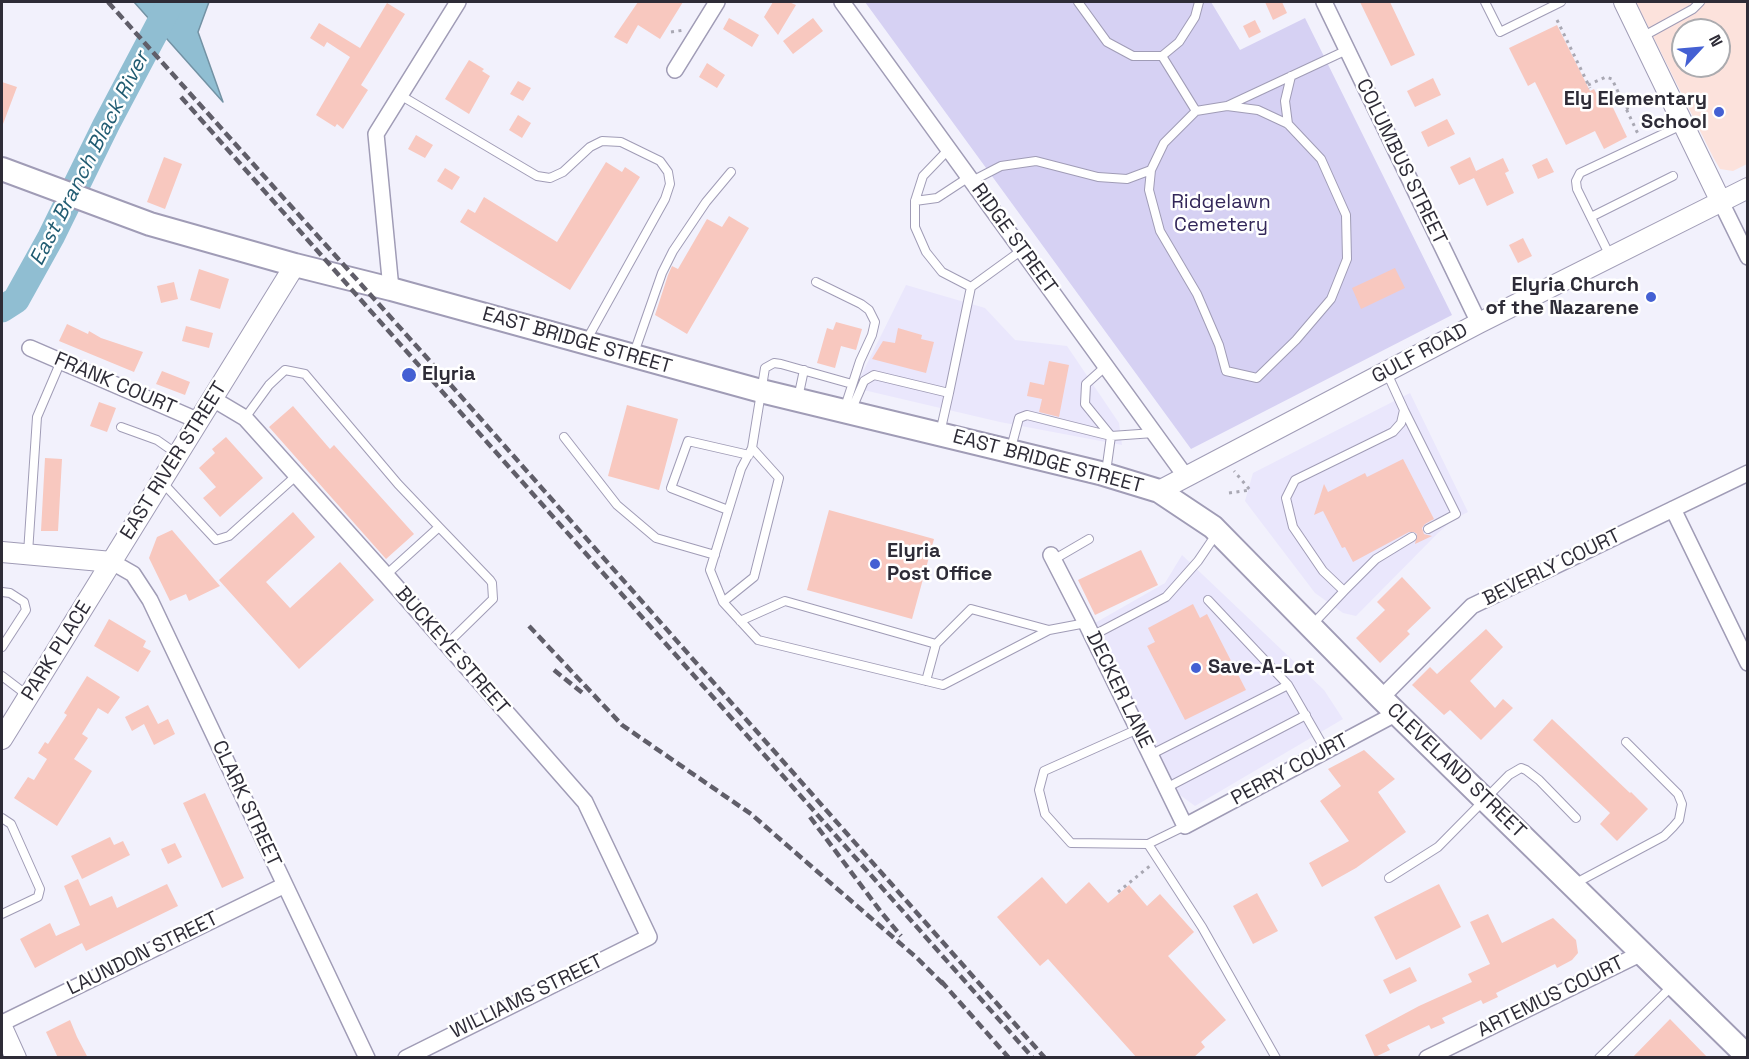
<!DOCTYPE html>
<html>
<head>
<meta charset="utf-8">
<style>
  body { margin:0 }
  #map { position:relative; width:1749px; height:1059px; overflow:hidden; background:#f2f1fc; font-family:"Space Grotesk",sans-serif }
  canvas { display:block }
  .frame { position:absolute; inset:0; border:3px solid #2e2c37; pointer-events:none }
  .north { position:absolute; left:1671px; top:18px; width:60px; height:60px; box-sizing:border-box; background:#fff; border:2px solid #ababaf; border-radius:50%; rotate:64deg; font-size:16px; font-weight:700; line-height:24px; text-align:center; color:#2e2c37 }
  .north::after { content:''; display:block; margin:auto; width:21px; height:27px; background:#4460d3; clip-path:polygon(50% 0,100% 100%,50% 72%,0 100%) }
</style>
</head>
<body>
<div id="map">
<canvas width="1749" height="1059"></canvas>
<div class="frame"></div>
<div class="north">N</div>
</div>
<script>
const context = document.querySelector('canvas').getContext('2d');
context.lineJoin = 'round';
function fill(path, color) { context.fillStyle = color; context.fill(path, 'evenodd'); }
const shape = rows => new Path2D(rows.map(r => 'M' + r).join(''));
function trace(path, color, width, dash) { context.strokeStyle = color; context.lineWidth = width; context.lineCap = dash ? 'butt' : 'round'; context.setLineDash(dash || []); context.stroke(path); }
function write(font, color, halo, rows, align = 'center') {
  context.font = font + ' "Space Grotesk",sans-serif'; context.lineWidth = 5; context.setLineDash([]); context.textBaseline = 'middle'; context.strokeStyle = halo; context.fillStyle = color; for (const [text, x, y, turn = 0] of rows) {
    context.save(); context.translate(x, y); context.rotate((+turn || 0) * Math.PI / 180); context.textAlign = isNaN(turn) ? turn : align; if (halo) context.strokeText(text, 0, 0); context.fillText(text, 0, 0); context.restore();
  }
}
fill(shape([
  [906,285,985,308,1015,340,1067,346,1119,423,1122,445,1000,422,855,388],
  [1410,393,1468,512,1454,519,1438,533,1356,616,1343,613,1315,593,1245,501,1253,473],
  [1182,555,1324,690,1343,719,1195,806,1180,795,1095,623,1165,583]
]), '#eae7fc');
fill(shape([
  [1636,2,1747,2,1747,164,1733,171,1720,169,1713,157],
  [1683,30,1719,30,1719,66,1683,66]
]), '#fce2dc');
fill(shape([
  [865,2,1211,2,1240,50,1305,18,1452,315,1191,449]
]), '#d6d1f3');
const water = shape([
  [134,2,209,2,198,32,223,102,134,2]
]);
fill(water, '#90bed2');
trace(water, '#7392a4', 1.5);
trace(shape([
  [2,309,16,300,51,237,106,125,171,2]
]), '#90bed2', 27);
fill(shape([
  [638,2,683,2,660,39,638,25,627,44,614,37],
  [773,2,789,2,796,5,778,35,764,17],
  [1265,2,1282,2,1287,13,1273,20],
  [1360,2,1390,2,1415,55,1391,66],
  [387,3,405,14,361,85,368,90,343,129,337,124,335,127,316,115,350,57,327,42,324,47,310,38,319,23,360,48],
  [729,18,759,35,752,47,723,29],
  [813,18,823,31,793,54,783,41],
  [1255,20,1261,32,1249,38,1243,26],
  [1557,25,1590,91,1594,89,1598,97,1606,93,1627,137,1604,149,1595,131,1566,145,1535,82,1528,86,1509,48],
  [469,60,484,69,482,71,490,76,469,114,445,99],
  [707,63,725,75,717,88,699,77],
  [1433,78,1441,95,1415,107,1407,91],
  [518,81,531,88,523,101,510,94],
  [2,82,17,87,3,124,2,124],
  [518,115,531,123,522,138,509,130],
  [1447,119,1455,134,1428,147,1421,132],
  [416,135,433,145,425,158,408,149],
  [164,157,182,164,165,209,147,202],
  [1470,157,1476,171,1503,158,1509,171,1505,173,1514,193,1487,206,1474,178,1459,185,1450,167],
  [1547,158,1554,172,1538,179,1532,165],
  [606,162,622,172,625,167,640,177,570,290,460,222,468,209,475,213,484,197,557,242],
  [445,168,460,177,452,190,437,181],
  [729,216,749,228,687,334,655,315,668,275,672,266,678,269,707,219,722,227],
  [1523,238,1532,256,1518,263,1509,245],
  [1395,268,1405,288,1361,309,1352,288],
  [199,269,229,279,220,309,190,300],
  [174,282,178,299,161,303,157,286],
  [836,322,862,329,856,350,841,346,835,368,817,363,827,328,833,330],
  [67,324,88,334,89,331,101,338,143,352,134,372,59,341],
  [186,326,213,333,209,348,182,341],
  [898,328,922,335,921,339,934,342,926,373,872,359,883,341,895,343],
  [1049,361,1069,365,1059,417,1039,412,1042,399,1027,396,1030,382,1044,385],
  [162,371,190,382,185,395,156,384],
  [99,402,116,408,107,432,90,426],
  [627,405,678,419,659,490,608,476],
  [293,406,330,449,334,445,414,534,386,559,269,427],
  [226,437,263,478,220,517,203,498,216,487,199,468,215,453,212,449],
  [45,458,62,459,58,531,41,531],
  [1403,459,1434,519,1425,524,1422,528,1424,534,1432,536,1415,544,1417,534,1414,532,1409,532,1353,562,1345,547,1342,548,1323,511,1314,515,1324,484,1328,492,1365,473,1367,477],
  [829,510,934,539,912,619,807,590],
  [293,512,315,537,266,582,290,608,340,562,374,600,299,669,219,580],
  [172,530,220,586,189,601,186,594,170,601,149,558,157,537],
  [1141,550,1158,585,1095,615,1078,580],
  [1402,577,1431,608,1407,631,1410,634,1380,663,1356,638,1385,610,1377,602],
  [1193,604,1200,618,1207,614,1246,690,1185,720,1147,646,1155,642,1148,628],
  [109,619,146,641,143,647,151,651,138,672,94,646],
  [1486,629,1503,647,1470,681,1495,708,1503,699,1513,708,1481,740,1450,710,1444,715,1412,685,1430,667,1437,674],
  [87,676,120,697,108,714,98,708,82,734,88,738,74,759,92,771,57,826,14,798,28,777,34,780,47,759,38,753,45,742,48,744,67,715,64,713],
  [148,705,158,724,168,719,175,734,154,745,144,724,132,731,125,717],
  [1552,719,1630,793,1631,792,1648,809,1617,841,1600,824,1610,813,1533,740],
  [1364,750,1395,779,1378,792,1406,832,1356,868,1322,887,1309,863,1349,841,1320,801,1341,786,1328,769],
  [205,793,244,878,222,888,183,803],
  [110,837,114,845,123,841,130,855,82,879,71,856],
  [175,843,182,857,168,864,161,849],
  [1042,877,1066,904,1089,882,1108,903,1129,885,1147,906,1160,894,1194,932,1168,956,1226,1020,1201,1042,1205,1047,1193,1058,1137,1058,1048,959,1040,966,997,917],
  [78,879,90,906,112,896,117,908,167,884,178,906,86,951,82,943,35,968,20,939,50,923,56,936,80,925,64,886],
  [1439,884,1461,927,1396,960,1374,917],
  [1257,893,1278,931,1253,944,1233,906],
  [1488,914,1502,943,1553,918,1576,940,1578,953,1572,960,1557,968,1555,964,1496,993,1498,997,1483,1004,1481,1000,1442,1018,1445,1023,1431,1029,1429,1025,1387,1045,1390,1050,1375,1057,1365,1035,1419,1006,1472,982,1468,974,1490,964,1470,922],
  [1410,967,1417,981,1390,994,1383,980],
  [1670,1019,1708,1058,1632,1058],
  [70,1020,77,1037,88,1058,58,1058,46,1032]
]), '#f8c8bf');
const service = shape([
  [1078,2,1107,42,1133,56,1162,56,1179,42,1195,17,1199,2],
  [1485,2,1500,32,1561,2],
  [1642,37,1693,9,1700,2],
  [1162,56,1196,111],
  [400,95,537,176,550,178,563,172,590,147,602,141,621,142,660,161,668,172,670,184,665,199,586,341],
  [1227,106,1258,110,1288,124,1321,159,1346,215,1347,259,1331,299,1296,340,1257,378,1226,371,1219,345,1197,294,1160,231,1149,190,1151,170,1164,143,1196,111,1227,106,1347,50],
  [1288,124,1285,101,1291,76],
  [949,149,923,176,915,201,915,227,926,252,942,272,971,287],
  [972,181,1001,166,1036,161,1098,177,1127,179,1151,170],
  [915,201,937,198,969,177],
  [1591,217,1673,176],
  [1610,256,1577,189,1576,181,1580,173,1682,125],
  [816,282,861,304,869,310,875,322,872,335,860,361,844,410],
  [634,353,662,273,673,251,706,202,731,172],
  [852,384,781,364,774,363,765,368,752,448,741,469,710,570,723,602,758,640,943,685,1049,630,1086,623],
  [949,393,971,287,1022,250],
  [798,398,804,370],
  [1404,410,1456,514,1428,529],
  [851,411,864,381,874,375,949,393,940,433],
  [245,418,269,385,285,370,305,374,398,484,439,527,386,575],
  [121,427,157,440,177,454],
  [564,437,617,505,656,538,715,555],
  [1011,448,1019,418,1027,415,1111,436,1154,433],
  [1106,472,1111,436,1085,404,1086,384,1106,366],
  [162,482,216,540,229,536,297,475],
  [728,510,671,488,688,441,749,455],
  [439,527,490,580,492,583,493,599,446,645],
  [28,553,37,417,61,361],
  [1053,560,1089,539],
  [1344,591,1376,559,1412,537],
  [2,592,10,593,24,602,26,610,2,647],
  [1208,600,1288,685,1326,751],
  [723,602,754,577,779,478,752,448],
  [740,621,785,601,936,644,926,681],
  [1311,626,1344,591,1323,571,1293,527,1286,498,1295,480,1393,432,1401,423,1404,410,1387,373],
  [1092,636,1166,597,1198,561,1217,533],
  [936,644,971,609,1049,630],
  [2,676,27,695],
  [1138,729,1044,771,1039,790,1045,814,1071,843,1148,844],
  [1150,755,1288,685],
  [1166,788,1306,715],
  [2,818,11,824,40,889,38,897,2,914],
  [1185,826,1148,844,1202,927,1276,1058],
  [1389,878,1438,847,1509,775,1521,768,1526,770,1539,780,1576,818],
  [1574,884,1664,836,1673,827,1679,820,1682,804,1678,794,1626,742],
  [1599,1058,1672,986]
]);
const minor = shape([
  [842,2,1186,477],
  [1324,2,1479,323],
  [675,70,717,2],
  [1721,202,1748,257],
  [391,289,376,134,458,2],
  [30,348,199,421],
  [213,399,245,418,386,575,585,802,649,937,406,1058],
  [1673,509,1748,663],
  [1051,555,1086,623,1185,826,1397,713],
  [112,562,133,574,150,600,367,1058],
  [1381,698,1472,606,1748,473],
  [2,1023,285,885],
  [1427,1058,1642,953]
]);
const tertiary = shape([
  [1624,2,1721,202],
  [1159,491,1479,323,1748,188],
  [2,552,112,562],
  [2,739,295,265],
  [2,1027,16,1058]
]);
const secondary = shape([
  [2,169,150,224,295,265,391,289,761,391,1100,473,1159,491,1213,527,1381,698,1748,1057]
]);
trace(service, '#a09cb6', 10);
trace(minor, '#a09cb6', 18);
trace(tertiary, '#a09cb6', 22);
trace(secondary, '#a09cb6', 26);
trace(shape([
  [1557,20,1590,88],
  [671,32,684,30],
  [1588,85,1606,77,1612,79,1639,136],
  [1626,109,1649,97],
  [1229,493,1250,490,1234,471],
  [1118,892,1151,865]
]), '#a9a8b3', 3, [3, 4.5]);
trace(service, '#fff', 8);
trace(minor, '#fff', 15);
trace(tertiary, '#fff', 20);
trace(secondary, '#fff', 22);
trace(shape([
  [108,2,420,350,1045,1058],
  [181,97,1033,1058],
  [529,626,622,725,751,814,917,958,945,986],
  [554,670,585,695],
  [810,817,881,912,901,936],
  [941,981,1009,1058]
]), '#605e69', 4.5, [9, 4.5]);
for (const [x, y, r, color] of [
  [1719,112,6,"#4460d3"],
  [1651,297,6,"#4460d3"],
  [409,375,8,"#4460d3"],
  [875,564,6,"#4460d3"],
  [1196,668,6,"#4460d3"]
]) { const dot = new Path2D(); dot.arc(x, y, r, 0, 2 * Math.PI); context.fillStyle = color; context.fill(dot); trace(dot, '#fff', 2); }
write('bold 20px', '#2e2c37', '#fff', [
  ["Ely Elementary",1707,100,"right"],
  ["School",1707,123,"right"],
  ["Elyria Church",1639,286,"right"],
  ["of the Nazarene",1639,309,"right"],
  ["Elyria",422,375],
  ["Elyria",887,552],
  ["Post Office",887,575],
  ["Save-A-Lot",1208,668]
], 'left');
write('20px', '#2e2c37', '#fff', [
  ["COLUMBUS STREET",1401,162,64],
  ["RIDGE STREET",1014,239,54],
  ["EAST BRIDGE STREET",577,341,16],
  ["GULF ROAD",1420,354,-28],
  ["FRANK COURT",115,384,23],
  ["EAST RIVER STREET",174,461,-58],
  ["EAST BRIDGE STREET",1048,462,15],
  ["BEVERLY COURT",1552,568,-26],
  ["PARK PLACE",57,651,-58],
  ["BUCKEYE STREET",452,651,49],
  ["DECKER LANE",1119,690,64],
  ["PERRY COURT",1290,770,-28],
  ["CLEVELAND STREET",1456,771,44],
  ["CLARK STREET",246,804,65],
  ["LAUNDON STREET",143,954,-26],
  ["WILLIAMS STREET",527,997,-26],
  ["ARTEMUS COURT",1551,997,-26]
]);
write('20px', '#332759', '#fff', [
  ["Ridgelawn",1221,203],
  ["Cemetery",1221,226]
]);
write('italic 21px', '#215c72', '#fff', [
  ["East Branch Black River",90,159,-63]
]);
</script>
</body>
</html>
